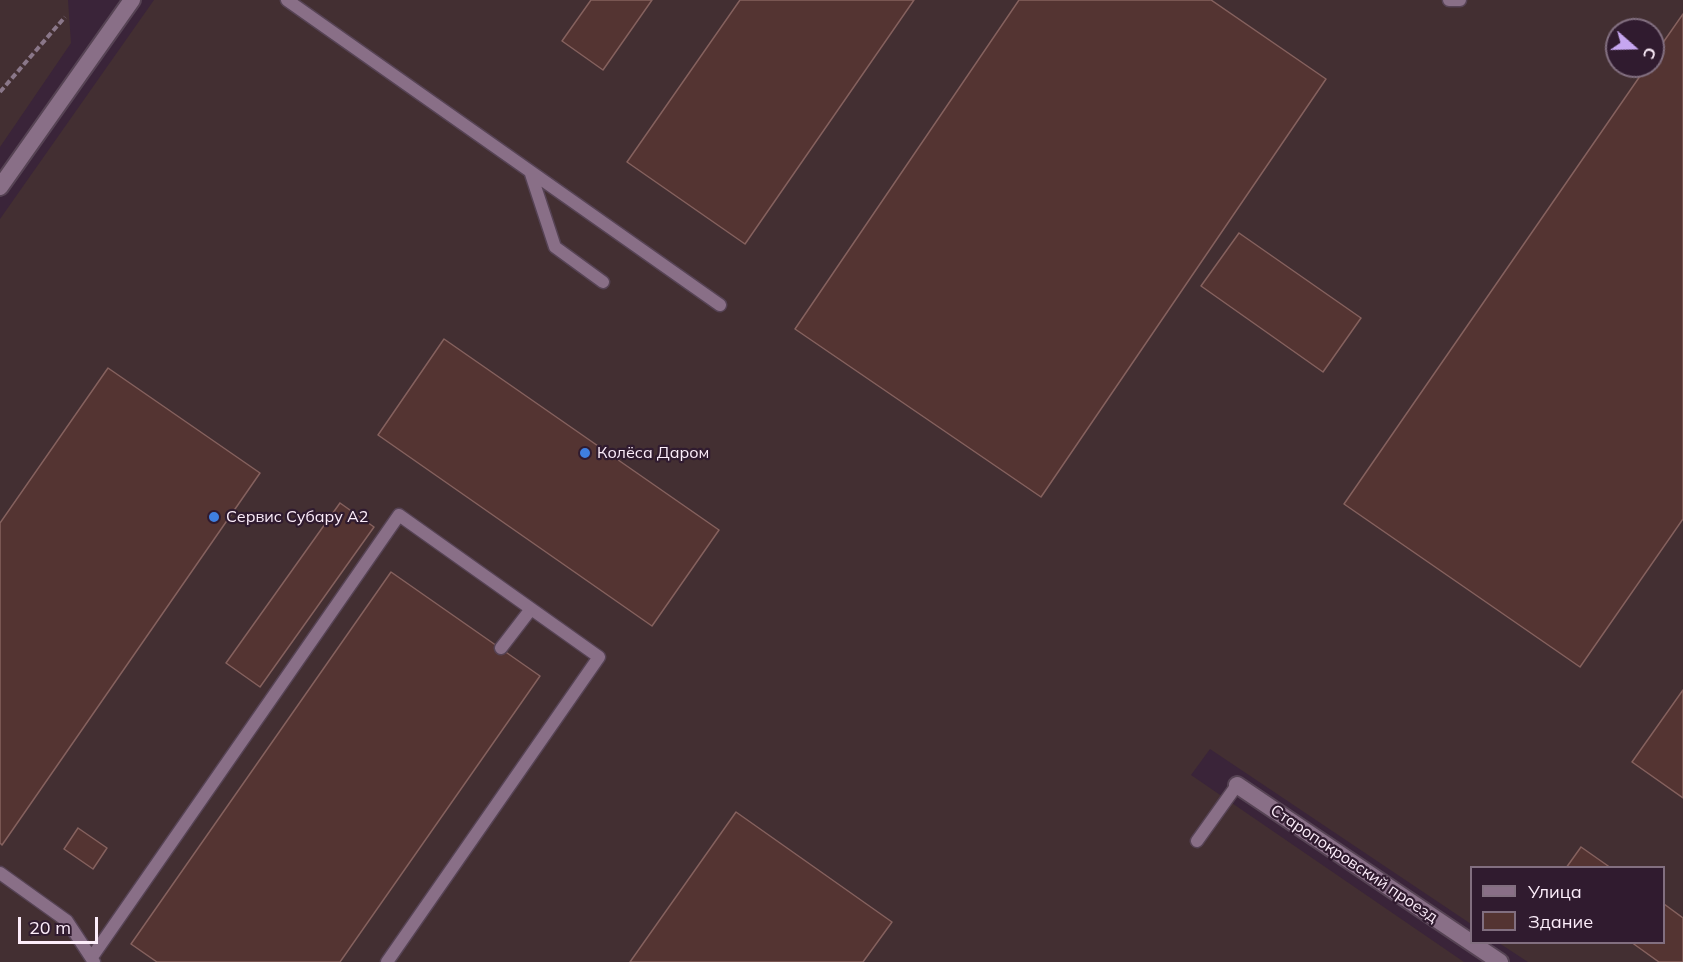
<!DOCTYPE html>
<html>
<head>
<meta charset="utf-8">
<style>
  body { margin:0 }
  #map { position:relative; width:1683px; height:962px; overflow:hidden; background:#3a2439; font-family:Mulish,sans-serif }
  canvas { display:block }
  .legend { position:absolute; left:1470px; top:866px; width:195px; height:78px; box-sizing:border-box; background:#301b2f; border:2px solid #826f80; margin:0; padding:8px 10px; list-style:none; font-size:18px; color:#fcedfa }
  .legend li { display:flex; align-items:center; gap:12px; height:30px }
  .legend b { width:30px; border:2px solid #826f80 }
  .north { position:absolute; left:1605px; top:18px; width:60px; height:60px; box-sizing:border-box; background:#301b2f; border:2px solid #826f80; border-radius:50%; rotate:110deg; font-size:16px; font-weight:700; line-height:24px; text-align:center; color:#fcedfa }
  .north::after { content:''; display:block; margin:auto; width:21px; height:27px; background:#c6a6f0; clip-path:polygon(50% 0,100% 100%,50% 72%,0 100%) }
  .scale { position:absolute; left:18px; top:917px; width:80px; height:27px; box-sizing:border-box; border:3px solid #fcedfa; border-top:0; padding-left:8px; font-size:18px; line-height:21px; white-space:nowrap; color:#fcedfa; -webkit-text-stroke:4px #301b2f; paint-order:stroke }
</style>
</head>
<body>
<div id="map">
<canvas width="1683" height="962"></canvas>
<ul class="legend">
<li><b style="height:8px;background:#896f87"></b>Улица</li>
<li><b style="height:16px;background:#543432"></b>Здание</li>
</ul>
<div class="north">С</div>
<div class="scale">20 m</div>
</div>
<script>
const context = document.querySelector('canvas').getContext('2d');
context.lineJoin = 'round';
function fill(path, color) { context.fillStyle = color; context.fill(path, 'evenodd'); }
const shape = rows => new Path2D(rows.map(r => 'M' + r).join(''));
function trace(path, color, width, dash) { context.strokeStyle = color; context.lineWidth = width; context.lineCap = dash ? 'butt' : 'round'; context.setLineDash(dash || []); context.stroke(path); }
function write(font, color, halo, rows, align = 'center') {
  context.font = font + ' Mulish,sans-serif'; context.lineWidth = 4.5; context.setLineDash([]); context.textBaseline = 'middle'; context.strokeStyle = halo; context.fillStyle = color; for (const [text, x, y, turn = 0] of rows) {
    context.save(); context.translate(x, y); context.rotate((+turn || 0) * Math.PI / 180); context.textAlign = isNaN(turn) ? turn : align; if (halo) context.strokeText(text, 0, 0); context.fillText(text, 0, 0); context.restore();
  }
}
fill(shape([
  [0,0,68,0,71,43,0,147],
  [154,0,1683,0,1683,962,1528,962,1499,943,1664,942,1664,868,1472,868,1471,924,1210,749,1191,775,1464,962,0,962,0,219],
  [1617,30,1653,30,1653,66,1617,66]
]), '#432f32');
const building = shape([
  [591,0,652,0,603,70,562,41,591,0],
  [740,0,914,0,745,244,627,162,740,0],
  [1019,0,1211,0,1326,79,1041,497,795,329,1019,0],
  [1683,14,1683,519,1580,667,1344,504,1647,66,1653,66,1653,57,1683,14],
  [1239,233,1361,318,1323,372,1201,286,1239,233],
  [444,339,719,530,652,626,378,435,444,339],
  [108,368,260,473,2,845,0,843,0,523,108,368],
  [340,503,374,527,260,687,226,663,340,503],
  [391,572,540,676,340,962,157,962,131,944,391,572],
  [1683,690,1683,798,1632,762,1683,690],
  [736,812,892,922,863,962,630,962,736,812],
  [78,828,107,848,93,869,64,849,78,828],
  [1581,847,1611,868,1566,868,1581,847],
  [1664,904,1683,918,1683,962,1659,962,1631,942,1664,942,1664,904]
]);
fill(building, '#543432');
trace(building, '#85615e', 1.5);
const service = shape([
  [287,0,720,305],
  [1449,0,1460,0],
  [530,171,555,247,603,282],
  [501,648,531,609],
  [1197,841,1237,785],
  [0,873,67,921,94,962],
  [92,957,399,515,599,657,387,962]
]);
const minor = shape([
  [1237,785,1500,962]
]);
const tertiary = shape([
  [0,187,132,0]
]);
trace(service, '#564354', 15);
trace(minor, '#564354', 20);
trace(tertiary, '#564354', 20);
trace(shape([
  [0,92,65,17]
]), '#8a7789', 4, [6, 3]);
trace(service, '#896f87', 12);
trace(minor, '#896f87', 16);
trace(tertiary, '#896f87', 16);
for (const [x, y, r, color] of [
  [585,453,6,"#3f7fe0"],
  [214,517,6,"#3f7fe0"]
]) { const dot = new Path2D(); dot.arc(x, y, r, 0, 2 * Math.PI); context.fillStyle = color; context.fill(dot); trace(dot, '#301b2f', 2); }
write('16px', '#fcedfa', '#301b2f', [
  ["Колёса Даром",597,453],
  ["Сервис Субару А2",226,517]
], 'left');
write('16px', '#fcedfa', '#301b2f', [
  ["Старопокровский проезд",1354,864,34]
]);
</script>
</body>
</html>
